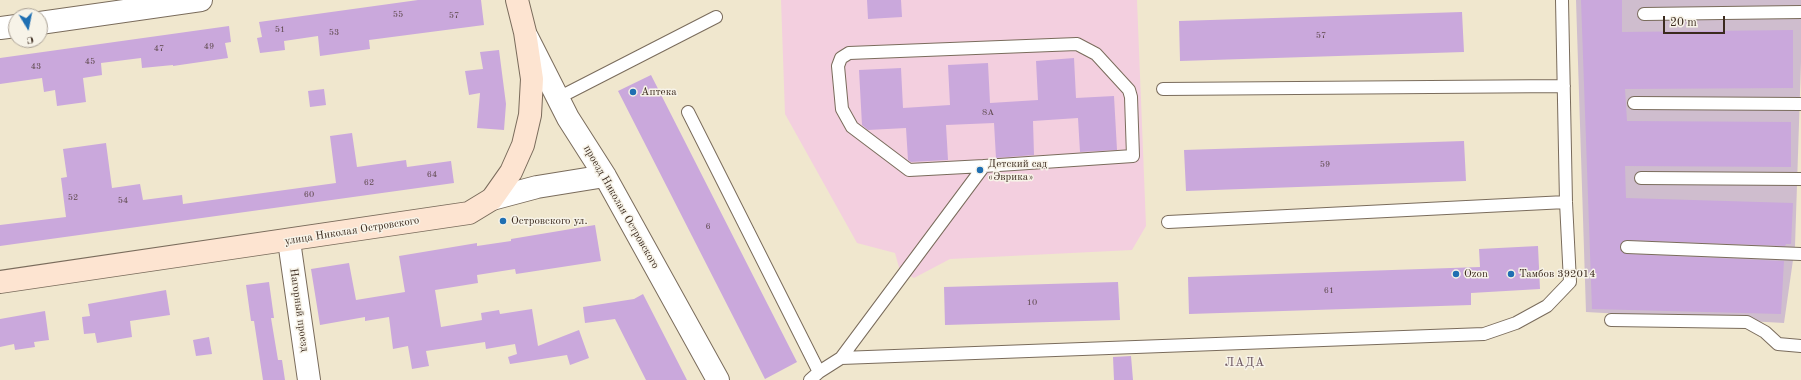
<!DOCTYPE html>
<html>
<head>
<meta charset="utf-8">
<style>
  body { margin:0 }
  #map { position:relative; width:1801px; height:380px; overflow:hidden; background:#f0e7ce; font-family:"Old Standard TT",serif }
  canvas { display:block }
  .north { position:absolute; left:8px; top:8px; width:40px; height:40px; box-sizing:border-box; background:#f7f3e8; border:1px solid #aca397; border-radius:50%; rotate:170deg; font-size:11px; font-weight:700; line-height:16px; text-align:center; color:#3b2a1e }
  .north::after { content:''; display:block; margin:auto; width:14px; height:18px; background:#1f6fb2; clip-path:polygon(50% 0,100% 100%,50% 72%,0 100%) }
  .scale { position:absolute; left:1663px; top:16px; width:62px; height:18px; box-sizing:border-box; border:2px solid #3b2a1e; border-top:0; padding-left:5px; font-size:12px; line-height:14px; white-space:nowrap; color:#3b2a1e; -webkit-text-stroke:3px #f7f3e8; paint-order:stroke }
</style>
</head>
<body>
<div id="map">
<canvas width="1801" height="380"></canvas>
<div class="north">С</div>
<div class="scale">20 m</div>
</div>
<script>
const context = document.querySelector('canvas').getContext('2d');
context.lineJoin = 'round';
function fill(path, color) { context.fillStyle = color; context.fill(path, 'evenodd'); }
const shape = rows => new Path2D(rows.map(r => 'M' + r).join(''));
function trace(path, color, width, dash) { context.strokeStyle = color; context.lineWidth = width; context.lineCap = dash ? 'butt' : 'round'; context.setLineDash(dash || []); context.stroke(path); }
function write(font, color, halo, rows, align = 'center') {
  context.font = font + ' "Old Standard TT",serif'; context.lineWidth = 3; context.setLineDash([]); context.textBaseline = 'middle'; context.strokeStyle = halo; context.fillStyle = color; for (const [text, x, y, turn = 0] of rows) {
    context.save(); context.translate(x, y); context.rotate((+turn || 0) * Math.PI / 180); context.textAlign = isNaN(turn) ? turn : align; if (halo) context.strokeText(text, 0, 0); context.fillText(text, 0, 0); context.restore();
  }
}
fill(shape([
  [781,0,1137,0,1146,226,1132,250,950,259,914,278,900,271,895,253,857,243,785,114]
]), '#f3cfdf');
fill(shape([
  [1576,0,1801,0,1801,62,1795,246,1784,323,1586,312]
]), '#cfbdce');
fill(shape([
  [418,0,481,0,484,25,369,40,370,49,320,56,318,36,284,41,285,50,260,53,257,38,262,37,259,22],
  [867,0,901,0,902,17,868,19],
  [1581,0,1622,0,1622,32,1793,30,1793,88,1625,89,1627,121,1791,122,1791,167,1625,166,1626,198,1793,203,1791,244,1786,244,1785,246,1627,240,1623,241,1620,246,1621,251,1627,254,1784,261,1781,314,1592,309],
  [1462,12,1464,52,1180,61,1179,21],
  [229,26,231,42,225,43,228,58,173,66,173,65,142,68,141,58,101,63,102,75,83,78,86,102,57,106,55,90,44,92,42,78,0,84,0,58],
  [499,50,506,104,504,130,477,128,480,93,469,95,465,71,483,69,480,52],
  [1074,58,1076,98,1114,96,1117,150,1080,152,1078,118,1033,121,1034,155,996,158,994,123,946,125,948,160,911,162,908,160,906,128,868,130,862,125,859,70,901,68,903,108,950,105,948,65,988,63,990,103,1038,100,1036,61],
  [651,75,797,362,765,379,618,91],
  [324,89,326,105,310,107,308,91],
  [352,133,357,167,406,160,407,167,451,161,454,183,0,246,0,225,66,217,61,178,67,177,63,149,106,143,112,188,140,184,143,200,182,195,183,204,336,183,330,136],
  [1464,141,1466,181,1186,191,1184,150],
  [595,225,601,261,516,274,515,269,477,275,478,283,435,290,441,327,482,320,481,313,499,310,500,314,532,309,538,346,579,330,589,358,570,365,567,355,510,364,508,357,517,354,515,344,486,349,485,342,426,351,429,366,412,369,408,346,393,349,389,317,365,321,365,317,320,325,311,269,349,263,356,300,405,292,399,256,477,243,477,246,511,241,511,239],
  [1538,246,1540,289,1471,293,1471,305,1189,314,1188,277,1480,267,1479,249],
  [269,282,274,318,271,318,278,360,282,360,285,380,263,380,254,321,251,321,246,285],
  [1118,282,1120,320,945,325,944,287],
  [166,290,170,315,130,321,132,337,97,343,95,333,84,334,82,317,90,316,88,304],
  [643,294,687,380,646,380,615,319,585,323,583,307,634,299],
  [45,311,49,340,34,342,35,347,15,350,14,344,0,347,0,319],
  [209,337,212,354,196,356,193,340],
  [1131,356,1133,380,1114,380,1113,357]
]), '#caa8dc');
const lane = shape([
  [1644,14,1801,12],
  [1077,44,1096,54,1129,90,1131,97,1133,156,984,166,909,170,852,127,842,109,838,66,841,58,849,53,1077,44],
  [1163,89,1564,86],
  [558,98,716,17],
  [1634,103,1801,104],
  [688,112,819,372],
  [1641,178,1801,179],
  [1168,222,1566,202],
  [1627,247,1801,254],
  [1611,320,1747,322,1765,332,1778,344,1801,346],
  [841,358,984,166],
  [810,380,819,372,841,358,1484,334,1516,323,1547,306,1570,282,1566,202,1562,0]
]);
const street = shape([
  [40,23,201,0],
  [0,28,16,26],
  [527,37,568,118,605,176,718,380],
  [492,199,537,187,605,176],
  [289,241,309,380]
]);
const secondary = shape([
  [0,282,469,213,492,199,511,172,523,145,530,115,532,79,525,32,517,0]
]);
trace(lane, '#7a6c5c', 14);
trace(street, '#7a6c5c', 24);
trace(secondary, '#7a6c5c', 24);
trace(lane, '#fff', 12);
trace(street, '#fff', 22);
trace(secondary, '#fde4d1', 22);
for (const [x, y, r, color] of [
  [633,92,4,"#1f6fb2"],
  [980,170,4,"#1f6fb2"],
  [503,221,4,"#1f6fb2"],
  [1456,274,4,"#1f6fb2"],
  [1511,274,4,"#1f6fb2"]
]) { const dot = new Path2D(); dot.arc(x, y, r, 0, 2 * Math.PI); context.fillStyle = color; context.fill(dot); trace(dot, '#f7f3e8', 1.5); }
write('9px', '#5f4a4e', null, [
  ["55",398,15],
  ["57",454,16],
  ["51",280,30],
  ["53",334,33],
  ["57",1321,36],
  ["49",209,47],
  ["47",159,49],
  ["45",90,62],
  ["43",36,67],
  ["8А",988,113],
  ["59",1325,165],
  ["64",432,175],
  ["62",369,183],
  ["60",309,195],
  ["52",73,198],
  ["54",123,201],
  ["6",708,227],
  ["61",1329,291],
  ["10",1032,303]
]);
write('11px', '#3b2a1e', '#f7f3e8', [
  ["Аптека",641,92],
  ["Детский сад",988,164],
  ["«Эврика»",988,177],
  ["Островского ул.",511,221],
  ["Ozon",1464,274],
  ["Тамбов 392014",1519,274]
], 'left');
write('11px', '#3b2a1e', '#f7f3e8', [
  ["проезд Николая Островского",621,207,60],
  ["улица Николая Островского",352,231,-9],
  ["Нагорный проезд",299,310,82]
]);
context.letterSpacing = '1px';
write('12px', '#6d5660', '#f7f3e8', [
  ["ЛАДА",1245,363]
]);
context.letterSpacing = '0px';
</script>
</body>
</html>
